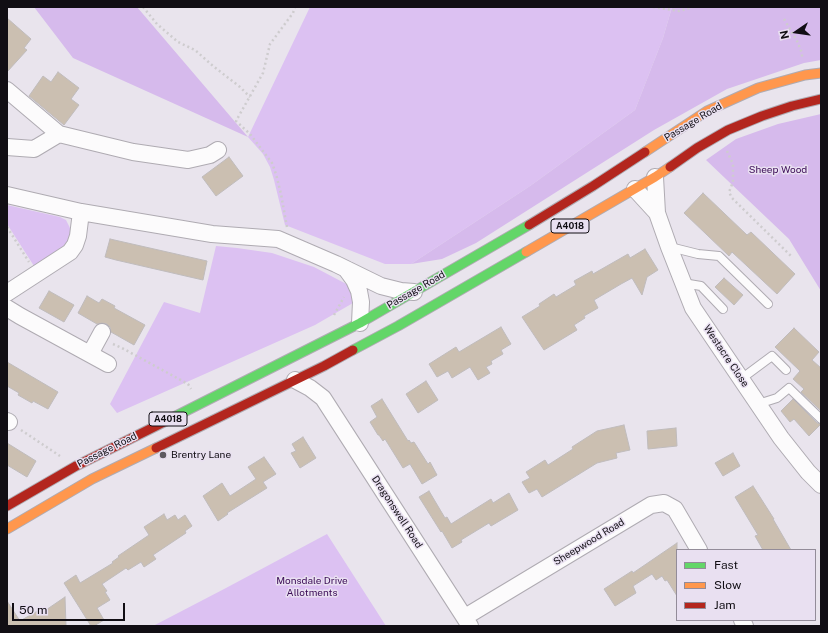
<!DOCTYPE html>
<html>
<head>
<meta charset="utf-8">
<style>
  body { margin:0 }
  #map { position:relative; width:828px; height:633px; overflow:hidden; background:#e9e4ed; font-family:"Public Sans",sans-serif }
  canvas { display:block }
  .frame { position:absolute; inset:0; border:8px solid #110e14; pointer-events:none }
  .legend { position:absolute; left:676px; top:549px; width:140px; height:72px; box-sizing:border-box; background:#e9e0f1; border:1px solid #938c99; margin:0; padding:5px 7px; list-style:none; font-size:12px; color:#110e14 }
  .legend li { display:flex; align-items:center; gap:8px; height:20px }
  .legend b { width:20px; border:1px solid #938c99 }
  .north { position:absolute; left:776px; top:12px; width:40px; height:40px; -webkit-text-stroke:3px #e9e0f1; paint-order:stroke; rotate:257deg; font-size:11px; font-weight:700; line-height:16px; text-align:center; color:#110e14 }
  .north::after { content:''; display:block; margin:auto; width:14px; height:18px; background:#110e14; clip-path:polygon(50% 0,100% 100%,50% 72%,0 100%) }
  .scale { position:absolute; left:12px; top:603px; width:113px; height:18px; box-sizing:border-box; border:2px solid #110e14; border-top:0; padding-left:5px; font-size:12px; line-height:14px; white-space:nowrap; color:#110e14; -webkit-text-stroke:3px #e9e0f1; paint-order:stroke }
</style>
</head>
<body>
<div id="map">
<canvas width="828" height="633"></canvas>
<div class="frame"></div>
<ul class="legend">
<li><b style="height:5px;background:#63d668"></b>Fast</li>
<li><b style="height:5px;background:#ff974d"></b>Slow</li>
<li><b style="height:5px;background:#b3261e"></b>Jam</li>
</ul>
<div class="north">N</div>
<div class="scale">50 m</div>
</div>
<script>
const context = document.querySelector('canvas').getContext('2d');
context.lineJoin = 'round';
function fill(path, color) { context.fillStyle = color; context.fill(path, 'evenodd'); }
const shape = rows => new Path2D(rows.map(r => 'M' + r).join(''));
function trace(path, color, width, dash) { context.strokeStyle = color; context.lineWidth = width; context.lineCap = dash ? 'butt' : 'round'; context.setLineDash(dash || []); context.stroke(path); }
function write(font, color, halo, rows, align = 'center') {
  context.font = font + ' "Public Sans",sans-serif'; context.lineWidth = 3; context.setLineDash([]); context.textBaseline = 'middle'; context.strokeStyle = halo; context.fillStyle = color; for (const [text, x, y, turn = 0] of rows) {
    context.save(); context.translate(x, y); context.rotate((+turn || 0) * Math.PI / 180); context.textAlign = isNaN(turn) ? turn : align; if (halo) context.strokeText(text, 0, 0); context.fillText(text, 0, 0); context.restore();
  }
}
fill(shape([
  [310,7,672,7,663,38,635,110,530,186,411,264,385,264,285,225,274,180,270,167,263,154,248,137],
  [7,205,60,217,66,220,70,228,71,237,63,248,34,266,7,224],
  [216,246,237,248,272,253,314,267,352,287,353,303,315,325,117,413,110,404,164,302,200,313],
  [327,534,386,626,153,626,226,588]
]), '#dcc1f2');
fill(shape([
  [34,7,137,7,248,137,73,58],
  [672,7,821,7,821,60,804,63,727,89,654,130,476,243,442,259,411,264,530,186,635,110,663,38],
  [821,114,821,291,789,239,706,160,736,139,778,124]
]), '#d6baec');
const building = shape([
  [7,18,31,39,24,48,27,50,7,72,7,18],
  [58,72,79,88,71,99,79,105,64,125,29,96,43,76,51,82,58,72],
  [229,157,243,176,216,196,202,177,229,157],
  [703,193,747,235,751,232,795,274,777,294,732,252,729,256,684,213,703,193],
  [110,239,207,261,203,280,116,260,105,257,110,239],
  [645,249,658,270,647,277,642,295,632,278,621,284,594,300,598,308,584,316,585,318,574,325,577,330,544,350,522,317,540,306,539,304,554,294,556,297,576,285,574,281,592,271,593,274,628,254,630,258,645,249],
  [724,278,743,295,734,305,715,287,724,278],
  [49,291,74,305,64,322,39,308,49,291],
  [87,296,99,303,102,299,115,306,114,308,145,325,134,345,111,332,110,327,107,324,102,323,97,324,78,313,87,296],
  [501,327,511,344,501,350,503,354,491,361,492,364,486,367,490,373,478,380,470,367,452,378,448,371,437,377,429,364,456,347,459,352,501,327],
  [794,328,819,352,812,360,821,368,821,411,801,392,804,389,793,379,800,371,775,347,794,328],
  [7,362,58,392,48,409,33,401,32,403,18,395,19,393,7,386,7,362],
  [426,381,438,400,418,413,406,394,426,381],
  [382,399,408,441,409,440,411,443,414,442,428,464,430,462,437,475,422,484,410,464,403,468,385,439,383,441,379,435,378,435,370,422,377,417,371,406,382,399],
  [793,399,817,423,821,424,809,436,794,419,790,422,781,411,793,399],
  [624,425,630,450,616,453,617,458,597,463,542,497,537,489,529,493,522,482,530,478,526,472,545,460,548,465,573,449,572,447,597,431,624,425],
  [676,428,677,446,648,449,647,431,676,428],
  [303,437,316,458,300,468,291,453,296,451,292,444,303,437],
  [7,443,36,461,27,477,7,465,7,443],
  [733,453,740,466,723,476,715,463,733,453],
  [264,457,276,474,263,482,267,488,227,513,228,514,218,521,203,496,222,483,230,496,256,479,248,467,264,457],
  [753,486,774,519,773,519,791,550,763,550,755,536,758,535,735,497,753,486],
  [429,491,445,518,447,517,451,524,491,499,493,503,509,493,518,510,491,526,489,523,461,540,462,542,452,548,442,531,441,532,419,497,429,491],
  [164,514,167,520,175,515,178,520,185,515,192,526,185,531,186,533,153,555,156,559,144,567,141,562,128,570,126,568,102,584,107,591,105,592,110,600,97,608,104,620,94,626,91,626,64,583,76,575,80,583,113,563,112,562,119,557,118,556,149,535,144,527,164,514],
  [677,543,677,596,667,580,665,581,662,576,656,580,652,574,633,586,636,593,615,606,604,589,632,571,633,573,677,543],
  [65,597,66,626,7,626,7,601,20,621,41,609,43,612,65,597]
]);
fill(building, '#cbbfb1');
trace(building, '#bfbbbc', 1);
const lane = shape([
  [670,247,698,254,719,256,768,304],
  [683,283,701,286,723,309],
  [741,379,772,356,786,370],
  [758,404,777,398,789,388,821,419]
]);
const street = shape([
  [7,90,59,134,133,152,188,160,210,155,218,150],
  [7,147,34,149,59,134],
  [655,177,657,213],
  [635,189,657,213,669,247,693,308,781,438,808,472,821,485],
  [7,195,81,212,212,234,278,239,336,264,381,286,401,291,414,292],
  [346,269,354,280,359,291,361,302,360,323],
  [7,293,70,252,75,245,78,236,81,212],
  [7,308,20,316,108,364],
  [90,354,102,332],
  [295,380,310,388,323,398,470,626],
  [7,421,9,422],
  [465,617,651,505,664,503,675,509,699,550],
  [742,620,745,626]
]);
const fast = shape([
  [353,350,398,326,526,252],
  [168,420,360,323,529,225]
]);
const slow = shape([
  [645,152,707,111,758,88,805,75,821,73],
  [526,252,655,177,670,167],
  [7,529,92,479,156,448]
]);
const jam = shape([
  [670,167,697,148,728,130,762,116,792,106,821,99],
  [529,225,593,186,645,152],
  [156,448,324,366,353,350],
  [7,506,76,466,168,420]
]);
trace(lane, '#afabb2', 10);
trace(street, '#afabb2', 18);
trace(fast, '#afabb2', 11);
trace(slow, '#afabb2', 11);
trace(jam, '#afabb2', 11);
trace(shape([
  [143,7,157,24,178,42,195,50,213,66,240,87,250,97],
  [653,7,679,11,693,7],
  [784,19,797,41,802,53,802,57],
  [727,151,733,164,733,182,729,192,732,198,792,257],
  [7,227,29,262],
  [287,227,281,194,276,174,272,163,250,134,236,121,263,73,270,44,293,13,295,7],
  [334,315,344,297],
  [113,344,122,348,188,384,191,389],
  [21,430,60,456]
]), '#ceccce', 2.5, [2, 3]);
trace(lane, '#fcfbfc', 8);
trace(street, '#fcfbfc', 16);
trace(fast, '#63d668', 9);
trace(slow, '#ff974d', 9);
trace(jam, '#b3261e', 9);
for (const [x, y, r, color] of [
  [163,455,4,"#5d5960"]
]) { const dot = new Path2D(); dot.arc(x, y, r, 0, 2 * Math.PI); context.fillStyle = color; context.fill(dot); trace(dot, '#e9e0f1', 1.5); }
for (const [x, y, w] of [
  [570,226,38],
  [168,419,38]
]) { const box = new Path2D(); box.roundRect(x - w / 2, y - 7, w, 14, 3); context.fillStyle = '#e9e0f1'; context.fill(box); trace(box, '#110e14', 1); }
write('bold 9px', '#110e14', null, [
  ["A4018",570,226],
  ["A4018",168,419]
]);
write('10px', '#110e14', '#e9e0f1', [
  ["Passage Road",693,122,-31],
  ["Passage Road",416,290,-30],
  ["Westacre Close",726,356,56],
  ["Passage Road",107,450,-27],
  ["Dragonswell Road",397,512,57],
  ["Sheepwood Road",589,542,-31]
]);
write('10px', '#3b0c56', '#e9e0f1', [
  ["Sheep Wood",778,170],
  ["Monsdale Drive",312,581],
  ["Allotments",312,593]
]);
write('10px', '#110e14', '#e9e0f1', [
  ["Brentry Lane",171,455]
], 'left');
</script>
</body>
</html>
